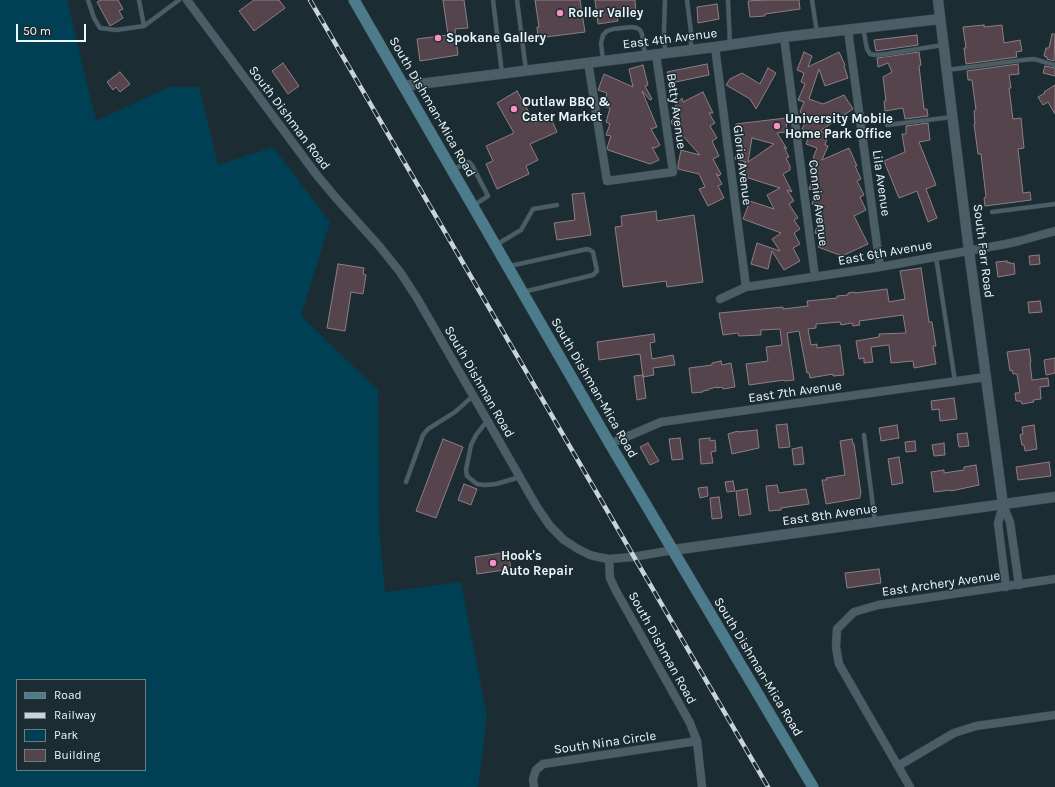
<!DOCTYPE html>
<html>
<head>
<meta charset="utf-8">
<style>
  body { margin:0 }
  #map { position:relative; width:1055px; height:787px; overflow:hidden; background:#1b2c33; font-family:Karla,sans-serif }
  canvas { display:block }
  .legend { position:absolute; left:16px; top:679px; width:130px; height:92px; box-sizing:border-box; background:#1b2c33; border:1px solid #6f7d83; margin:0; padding:5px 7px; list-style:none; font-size:12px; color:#ecf7fb }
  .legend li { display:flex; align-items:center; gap:8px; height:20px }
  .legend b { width:20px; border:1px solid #6f7d83 }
  .scale { position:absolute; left:16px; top:24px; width:70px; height:18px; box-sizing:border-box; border:2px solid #ecf7fb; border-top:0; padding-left:5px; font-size:12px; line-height:14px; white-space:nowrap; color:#ecf7fb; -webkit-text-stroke:3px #1b2c33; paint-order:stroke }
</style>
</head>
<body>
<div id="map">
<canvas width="1055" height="787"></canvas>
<ul class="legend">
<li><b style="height:5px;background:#4c7b8c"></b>Road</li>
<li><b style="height:5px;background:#c8d4d9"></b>Railway</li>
<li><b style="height:11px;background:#004054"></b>Park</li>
<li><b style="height:11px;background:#55444c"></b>Building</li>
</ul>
<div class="scale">50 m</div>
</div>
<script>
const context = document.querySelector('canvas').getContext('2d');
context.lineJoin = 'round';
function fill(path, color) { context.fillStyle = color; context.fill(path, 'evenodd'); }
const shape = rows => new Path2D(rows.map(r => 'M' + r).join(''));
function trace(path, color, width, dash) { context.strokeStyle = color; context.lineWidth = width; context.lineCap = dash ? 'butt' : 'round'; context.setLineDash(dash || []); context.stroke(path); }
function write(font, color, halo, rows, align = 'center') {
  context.font = font + ' Karla,sans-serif'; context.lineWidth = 3; context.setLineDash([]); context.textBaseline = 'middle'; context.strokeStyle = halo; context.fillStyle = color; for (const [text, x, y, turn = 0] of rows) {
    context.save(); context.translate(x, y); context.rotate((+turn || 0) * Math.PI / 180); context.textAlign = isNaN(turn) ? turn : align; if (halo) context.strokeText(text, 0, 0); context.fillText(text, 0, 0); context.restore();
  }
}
fill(shape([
  [0,0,67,0,96,121,169,87,199,87,218,165,273,147,330,222,301,316,378,390,379,526,385,592,461,582,487,717,478,787,0,787],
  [17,680,145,680,145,770,17,770]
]), '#004054');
const building = shape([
  [101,0,118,0,123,9,119,11,123,18,110,26,97,2,101,0],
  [254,0,279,0,285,8,254,31,239,11,254,0],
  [443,0,464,0,468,28,455,29,458,55,420,61,417,39,448,35,443,0],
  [535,0,580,0,585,32,538,38,537,27,539,27,535,0],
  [595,0,635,0,636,13,617,15,618,21,598,24,595,0],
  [765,0,799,0,800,9,765,14,765,16,750,17,748,1,765,0],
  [717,4,719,19,698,23,697,7,717,4],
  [984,25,984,27,1002,25,1004,43,1020,40,1022,51,1016,52,1017,57,966,64,964,48,966,48,963,27,984,25],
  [1052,34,1055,34,1054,61,1047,59,1047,57,1044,56,1046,48,1049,48,1052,34],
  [917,35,918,45,876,51,874,40,917,35],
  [804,52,812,56,808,67,839,52,845,65,844,66,848,78,825,86,819,69,809,99,823,104,844,95,853,109,820,131,828,134,825,145,828,146,822,160,849,148,857,166,855,166,861,179,857,181,864,195,860,197,866,210,854,216,868,244,842,256,818,247,823,235,815,233,820,217,816,220,820,206,812,204,817,191,809,189,814,176,810,174,815,159,813,158,817,148,806,144,810,132,802,129,808,116,800,112,804,102,798,100,805,84,801,82,804,73,797,70,804,52],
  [919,52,921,65,919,66,924,109,927,109,928,116,905,119,903,108,885,111,884,101,886,101,883,77,892,72,888,63,878,67,877,58,919,52],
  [283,63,299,86,288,94,272,71,283,63],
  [707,64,709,75,671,83,667,72,707,64],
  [1018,64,1019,74,1009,75,1011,88,1009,88,1013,119,1021,118,1024,148,1018,149,1023,193,1030,192,1031,200,985,206,984,198,986,197,981,154,978,154,974,124,975,124,974,111,976,110,972,80,968,80,967,71,1018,64],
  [643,65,648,85,645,86,652,99,650,100,642,91,657,127,651,129,660,145,655,148,652,147,659,160,650,164,608,150,607,148,611,136,606,135,610,124,606,122,610,108,603,106,607,93,598,90,604,74,633,87,629,69,643,65],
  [1045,66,1055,68,1055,76,1043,73,1045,66],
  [768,68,776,73,756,109,750,99,726,85,730,79,742,73,760,84,768,68],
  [120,72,130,84,120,92,116,87,113,90,107,82,120,72],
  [1055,85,1055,114,1048,102,1043,105,1038,97,1045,93,1044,92,1055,85],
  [517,91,535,123,550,116,557,132,530,144,538,160,526,166,529,174,497,189,486,164,493,161,486,146,514,133,497,103,517,91],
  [703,92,713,113,709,113,715,123,710,126,717,138,712,141,719,156,713,159,721,174,719,176,716,173,722,184,718,186,724,198,708,206,699,189,705,187,699,174,678,169,678,165,681,150,700,155,672,124,671,121,681,111,675,106,682,98,683,102,703,92],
  [786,118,787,132,777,133,787,149,784,147,789,157,786,158,790,166,790,170,783,174,792,192,787,190,794,201,789,204,798,218,794,220,800,229,794,233,800,244,793,248,800,261,784,270,772,251,768,269,751,264,757,243,780,251,772,239,781,233,743,219,750,201,774,209,767,195,780,188,739,175,742,165,746,162,735,159,740,145,737,147,741,134,733,132,736,124,786,118],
  [752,138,774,144,748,162,752,138],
  [928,123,930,140,919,142,936,185,926,189,937,218,928,222,917,191,899,198,884,161,905,152,902,134,906,134,906,126,928,123],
  [584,193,591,235,557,240,554,223,575,220,572,194,584,193],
  [656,211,657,221,694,215,703,282,667,287,666,281,623,287,615,227,622,226,621,216,656,211],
  [1039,255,1040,264,1030,265,1029,256,1039,255],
  [1007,261,1007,263,1010,262,1010,264,1014,263,1015,274,998,277,996,262,1007,261],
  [338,264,364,268,363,274,366,275,363,294,351,292,345,331,327,328,338,264],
  [921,268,929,322,932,322,936,346,933,346,936,364,914,368,913,361,891,363,889,345,871,347,873,362,864,363,864,358,859,359,856,341,879,337,879,334,906,333,903,315,859,321,860,325,853,326,852,323,841,325,840,322,816,324,816,328,808,329,811,345,817,344,817,348,840,345,844,375,833,376,833,374,810,378,809,373,807,373,799,331,787,333,794,380,784,381,784,380,749,385,746,364,768,361,766,347,782,345,780,329,761,330,761,335,739,336,738,333,723,335,719,313,783,307,783,309,808,306,807,301,837,298,837,296,848,295,848,293,855,292,855,293,887,289,889,302,905,299,900,271,921,268],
  [1040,301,1042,312,1029,313,1028,302,1040,301],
  [654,334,655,342,650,343,652,359,673,355,675,365,653,368,654,375,643,377,640,354,599,360,597,342,654,334],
  [1029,349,1031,362,1030,362,1032,380,1048,378,1049,386,1040,387,1041,399,1033,400,1034,402,1022,404,1021,401,1016,401,1015,393,1020,393,1017,374,1013,374,1012,370,1010,371,1007,352,1029,349],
  [1055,358,1055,373,1046,375,1044,360,1055,358],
  [721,361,722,365,731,363,735,387,723,389,722,387,717,388,717,387,709,389,709,390,703,391,703,392,692,393,689,368,712,365,712,363,721,361],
  [643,375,646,398,637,400,634,376,643,375],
  [954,398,957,419,940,421,939,409,932,410,931,401,954,398],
  [787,424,790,447,779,448,776,425,787,424],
  [897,425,899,438,881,441,879,428,897,425],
  [1034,425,1037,449,1025,451,1024,445,1022,445,1020,435,1023,434,1022,427,1034,425],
  [757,430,759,448,732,454,728,434,738,431,738,432,757,430],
  [967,433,969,446,959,447,957,434,967,433],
  [680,438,683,459,672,460,669,439,680,438],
  [710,438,710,441,715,440,716,451,711,452,713,463,701,464,699,439,710,438],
  [443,439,463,447,436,518,416,511,443,439],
  [852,439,853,444,854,444,861,494,860,495,860,498,826,504,822,480,827,480,826,478,845,475,840,441,852,439],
  [915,441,916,451,906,452,905,442,915,441],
  [648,443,659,461,650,465,640,447,648,443],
  [944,443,945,455,934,456,932,445,944,443],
  [802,447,804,464,794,465,792,449,802,447],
  [899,457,903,483,892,485,888,459,899,457],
  [1049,462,1051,476,1018,480,1016,467,1049,462],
  [976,465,979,485,951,491,951,490,934,492,931,472,944,470,944,473,964,470,964,467,976,465],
  [733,481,735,491,727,492,725,482,733,481],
  [464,484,477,489,471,505,458,500,464,484],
  [777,485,779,493,806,489,809,504,781,508,781,510,769,511,766,486,777,485],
  [707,487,708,496,700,498,698,488,707,487],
  [747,489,751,514,739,516,736,491,747,489],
  [719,497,722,518,712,519,710,498,719,497],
  [508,552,511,569,477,574,475,557,508,552],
  [879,569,881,583,847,588,845,573,879,569]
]);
fill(building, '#55444c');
trace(building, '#907d86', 1);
const service = shape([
  [88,0,94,18,100,28,116,30,144,26,179,0],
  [139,0,144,26],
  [493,0,502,73],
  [517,0,526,70],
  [687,0,691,32,691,49],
  [728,0,730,44],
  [812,0,817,33],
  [863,28,867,49,870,54,875,55,886,54,943,45],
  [665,52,664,29,665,0],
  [603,60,601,43,603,35,607,31,613,29,632,27,637,28,640,30,642,34,645,55],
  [947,70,1023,60,1034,59,1055,65],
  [887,125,952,117],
  [453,170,467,162,469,162,472,165,487,194,488,196,473,206],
  [992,212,1055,204],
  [496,245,521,230,533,209,557,205],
  [936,257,955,381],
  [510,266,587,249,590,250,593,252,597,271,593,275,523,292],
  [487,421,476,435,471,445,466,470,467,476,477,484,485,485,496,484,520,477],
  [864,435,875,522],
  [406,482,423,435,428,429,455,412,473,396]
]);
const minor = shape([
  [187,0,316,174,336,198,380,247,400,272,417,298,537,507,550,526,564,540,578,549,590,555,598,557,609,559,633,557,673,550],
  [848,30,880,267],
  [784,37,815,277],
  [715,47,746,287],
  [588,62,607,181,673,172,656,54],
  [720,299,746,287,880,267,1006,244,1019,241,1055,231],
  [610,444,661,422,986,377],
  [1003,505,998,523,1006,587],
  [1003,505,1010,522,1019,585],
  [609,559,610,578,615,589,690,723,697,741,702,787],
  [898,766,954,733,976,726,1055,715],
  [534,787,533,779,536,770,543,764,697,741],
  [910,787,839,664,836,647,837,629,854,612,878,605,1055,579]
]);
const tertiary = shape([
  [938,0,969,251,1003,505],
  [403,86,715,47,784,37,940,19],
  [673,550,1055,497]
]);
const secondary = shape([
  [354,0,610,444,813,787]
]);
trace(service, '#38474c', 5);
trace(minor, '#38474c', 9);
trace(tertiary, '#38474c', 11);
trace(secondary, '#38474c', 12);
trace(service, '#4b5e66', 4);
trace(minor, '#4b5e66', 8);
trace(tertiary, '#4b5e66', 10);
trace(secondary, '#4c7b8c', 11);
const rail = shape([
  [310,0,768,787]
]);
trace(rail, '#c8d4d9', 4.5);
trace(rail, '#1b2c33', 3, [9]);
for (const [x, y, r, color] of [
  [560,13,4,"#fb8fc5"],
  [438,38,4,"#fb8fc5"],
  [514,109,4,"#fb8fc5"],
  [777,126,4,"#fb8fc5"],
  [493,563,4,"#fb8fc5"]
]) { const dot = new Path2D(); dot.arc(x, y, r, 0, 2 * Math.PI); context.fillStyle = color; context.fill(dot); trace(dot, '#1b2c33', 1.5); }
write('bold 13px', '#ecf7fb', '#1b2c33', [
  ["Roller Valley",568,13],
  ["Spokane Gallery",446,38],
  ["Outlaw BBQ &",522,102],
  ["Cater Market",522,117],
  ["University Mobile",785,119],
  ["Home Park Office",785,134],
  ["Hook's",501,556],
  ["Auto Repair",501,571]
], 'left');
write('13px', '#ecf7fb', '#1b2c33', [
  ["East 4th Avenue",670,39,-7],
  ["South Dishman-Mica Road",432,107,60],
  ["Betty Avenue",676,111,82],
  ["South Dishman Road",289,118,53],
  ["Gloria Avenue",742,165,83],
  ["Lila Avenue",881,183,82],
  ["Connie Avenue",818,203,83],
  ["South Farr Road",983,251,83],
  ["East 6th Avenue",885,253,-10],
  ["South Dishman Road",479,382,60],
  ["South Dishman-Mica Road",594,388,60],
  ["East 7th Avenue",795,392,-8],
  ["East 8th Avenue",830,515,-8],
  ["East Archery Avenue",941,584,-8],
  ["South Dishman Road",662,648,61],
  ["South Dishman-Mica Road",758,667,59],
  ["South Nina Circle",605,743,-8]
]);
</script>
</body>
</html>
